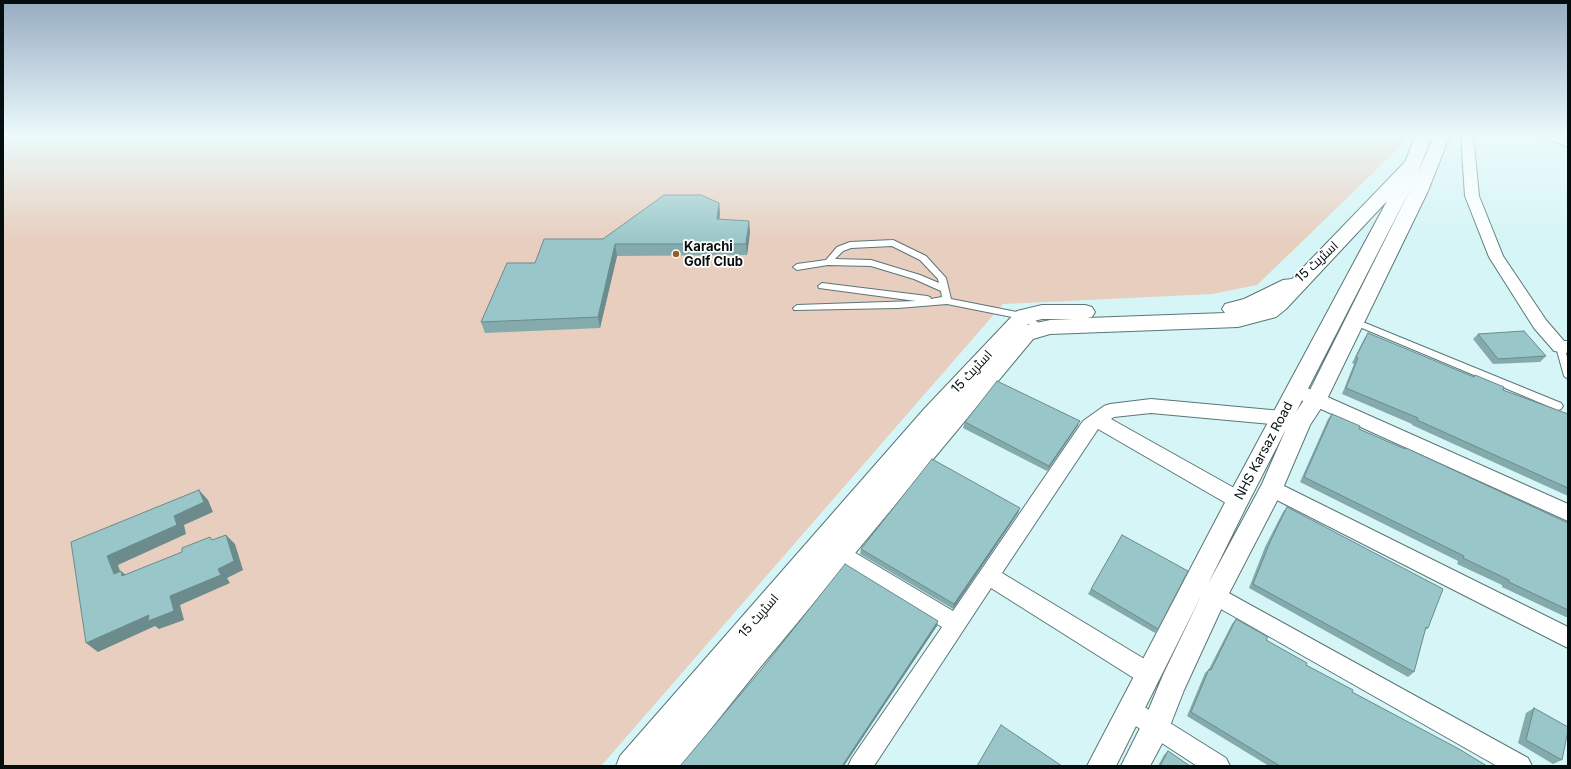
<!DOCTYPE html>
<html>
<head>
<meta charset="utf-8">
<style>
  body { margin:0 }
  #map { position:relative; width:1571px; height:769px; overflow:hidden; background:#d5f5f6; font-family:Inter,sans-serif }
  canvas { display:block }
  .frame { position:absolute; inset:0; border:4px solid #040e0e; pointer-events:none }
</style>
</head>
<body>
<div id="map">
<canvas width="1571" height="769"></canvas>
<div class="frame"></div>
</div>
<script>
const context = document.querySelector('canvas').getContext('2d');
context.lineJoin = 'round';
function fill(path, color) { context.fillStyle = color; context.fill(path, 'evenodd'); }
const shape = rows => new Path2D(rows.map(r => 'M' + r).join(''));
function trace(path, color, width, dash) { context.strokeStyle = color; context.lineWidth = width; context.lineCap = dash ? 'butt' : 'round'; context.setLineDash(dash || []); context.stroke(path); }
function write(font, color, halo, rows, align = 'center') {
  context.font = font + ' Inter,Cairo,sans-serif'; context.lineWidth = 3.5; context.setLineDash([]); context.textBaseline = 'middle'; context.strokeStyle = halo; context.fillStyle = color; for (const [text, x, y, turn = 0] of rows) {
    context.save(); context.translate(x, y); context.rotate((+turn || 0) * Math.PI / 180); context.textAlign = isNaN(turn) ? turn : align; if (halo) context.strokeText(text, 0, 0); context.fillText(text, 0, 0); context.restore();
  }
}
fill(shape([
  [3,135,1410,135,1400,147,1257,285,1212,294,1003,304,601,766,3,766]
]), '#e7cebe');
const service = shape([
  [893,240,926,256,946,278,951,299,1027,314,1044,327,1045,329,1044,331,1038,331,1022,319,947,304,898,308,794,310,793,308,797,305,916,301,819,288,818,286,822,283,927,296,930,297,931,299,942,297,941,291,914,279,871,266,828,265,797,270,793,267,797,264,826,260,837,247,850,242,893,240],
  [892,246,920,260,938,279,939,283,920,275,871,260,835,259,843,251,851,248,892,246],
  [1353,318,1561,403,1563,406,1561,409,1558,410,1555,409,1350,323,1349,321,1353,318],
  [1560,344,1564,347,1568,360,1568,379,1564,376,1556,347,1560,344]
]);
const minor = shape([
  [1461,135,1473,135,1479,196,1503,256,1546,320,1564,341,1568,341,1568,353,1554,351,1534,328,1489,257,1465,196,1461,135],
  [1296,383,1568,504,1568,521,1290,395,1287,390,1290,385,1296,383],
  [1151,399,1282,411,1288,413,1291,418,1288,423,1282,425,1151,413,1114,417,1111,419,1245,494,1247,500,1245,506,1238,508,1231,506,1098,429,1002,573,1156,666,1159,674,1156,682,1148,685,1140,682,991,588,874,766,848,766,852,758,942,627,833,560,830,554,833,548,840,545,847,548,953,611,1083,421,1104,406,1110,404,1151,399],
  [1272,480,1568,627,1568,648,1265,494,1263,488,1265,482,1272,480],
  [1205,580,1528,758,1532,766,1497,766,1198,596,1195,589,1198,582,1205,580],
  [1130,698,1226,758,1230,766,1197,766,1122,717,1119,709,1122,701,1130,698]
]);
const tertiary = shape([
  [1416,135,1432,135,1418,173,1434,135,1450,135,1428,191,1327,399,1310,425,1280,495,1224,603,1184,690,1166,736,1150,766,1121,766,1146,716,1163,675,1202,594,1116,766,1087,766,1230,493,1387,201,1286,309,1276,317,1238,327,1050,334,1033,339,758,670,681,766,616,766,620,756,924,409,1017,311,1042,305,1085,305,1092,307,1095,312,1092,317,1087,318,1225,313,1222,309,1225,304,1244,299,1283,280,1292,279,1405,162,1416,135],
  [1413,184,1308,394,1296,412,1413,184],
  [1042,319,1073,319,1050,320,1027,325,1030,322,1042,319],
  [1286,429,1262,484,1208,584,1246,507,1286,429],
  [1543,135,1564,135,1568,136,1568,147,1545,138,1543,135]
]);
trace(service, '#5a7678', 2);
trace(minor, '#5a7678', 2);
trace(tertiary, '#5a7678', 2);
fill(service, '#fff');
fill(minor, '#fff');
fill(tertiary, '#fff');
fill(shape([
  [719,203,720,214,719,220,749,221,750,232,747,255,617,256,600,328,485,333,481,322,535,263],
  [1368,333,1473,377,1475,375,1503,390,1568,414,1568,496,1412,425,1412,424,1342,394,1354,364,1352,363,1364,339],
  [1478,334,1546,356,1540,362,1493,364,1473,339],
  [1332,414,1359,429,1405,449,1406,448,1568,523,1568,618,1502,587,1502,585,1457,564,1458,561,1300,482,1328,419],
  [1080,421,1077,427,1047,471,963,428,965,422],
  [1287,507,1428,628,1425,630,1414,672,1408,677,1249,588,1265,547,1283,512],
  [1020,508,1018,513,953,609,860,554,861,549],
  [1122,535,1158,629,1155,633,1088,594],
  [1236,619,1266,640,1306,665,1352,692,1487,766,1269,766,1187,716,1205,673,1209,669,1232,624],
  [1534,708,1562,760,1553,764,1518,743,1526,713],
  [1168,751,1190,766,1158,766,1164,755]
]), '#84aaac');
fill(shape([
  [719,203,720,214,717,231,717,219],
  [749,221,750,232,747,255,746,244],
  [615,244,617,256,600,328,598,317],
  [1080,421,1077,427,1047,471,1049,466],
  [199,490,208,500,213,512,184,525,186,534,118,565,121,574,121,571,132,580,114,574,107,556,174,516],
  [1020,508,1018,513,953,609,954,604],
  [226,535,235,544,243,570,227,578,230,583,180,605,184,620,159,629,155,626,98,652,86,643,218,569],
  [938,621,937,626,844,766,842,766]
]), '#6b8b8c');
const building = shape([
  [664,195,701,195,719,203,717,219,749,221,746,244,615,244,598,317,481,322,507,263,535,263,544,239,603,239,664,195],
  [1524,331,1546,356,1498,359,1478,334,1524,331],
  [1368,333,1474,377,1475,375,1504,387,1503,390,1568,414,1568,488,1417,420,1418,418,1346,388,1358,358,1356,357,1368,333],
  [997,381,1080,421,1049,466,965,422,997,381],
  [1332,414,1360,426,1359,429,1405,449,1406,448,1568,523,1568,610,1509,582,1509,580,1463,558,1464,556,1304,477,1332,414],
  [932,459,1020,508,954,604,861,549,932,459],
  [199,490,204,502,174,516,177,525,107,556,114,574,121,571,122,576,182,552,182,548,210,537,212,540,226,535,234,561,218,569,221,575,170,596,174,611,148,621,149,615,86,643,71,542,199,490],
  [1287,507,1443,589,1428,628,1426,627,1414,672,1253,584,1270,542,1287,507],
  [1122,535,1188,571,1158,629,1091,589,1122,535],
  [845,564,938,621,842,766,680,766,761,670,845,564],
  [1236,619,1268,637,1266,640,1307,663,1306,665,1353,690,1352,692,1459,749,1487,766,1280,766,1191,712,1209,669,1211,670,1236,619],
  [1534,708,1568,727,1568,731,1562,760,1526,740,1534,708],
  [1001,725,1062,766,977,766,1001,725],
  [1168,751,1190,766,1160,766,1168,751]
]);
fill(building, '#99c6c8');
trace(building, '#6b8b8c', 1);
const sky = context.createLinearGradient(0, 0, 0, 242);
sky.addColorStop(0, '#97acc2');
sky.addColorStop(0.56, '#ecfafb');
sky.addColorStop(1, '#ecfafb00');
context.fillStyle = sky;
context.fillRect(0, 0, 1571, 242);
for (const [x, y, r, color] of [
  [676,254,4,"#9d5a28"]
]) { const dot = new Path2D(); dot.arc(x, y, r, 0, 2 * Math.PI); context.fillStyle = color; context.fill(dot); trace(dot, '#fff', 1.5); }
write('bold 13px', '#040e0e', '#fff', [
  ["Karachi",684,247],
  ["Golf Club",684,262]
], 'left');
write('13px', '#040e0e', '#fff', [
  ["اسٹریٹ 15",1317,262,-43],
  ["اسٹریٹ 15",972,372,-47],
  ["NHS Karsaz Road",1264,451,-62],
  ["اسٹریٹ 15",759,616,-49]
]);
</script>
</body>
</html>
